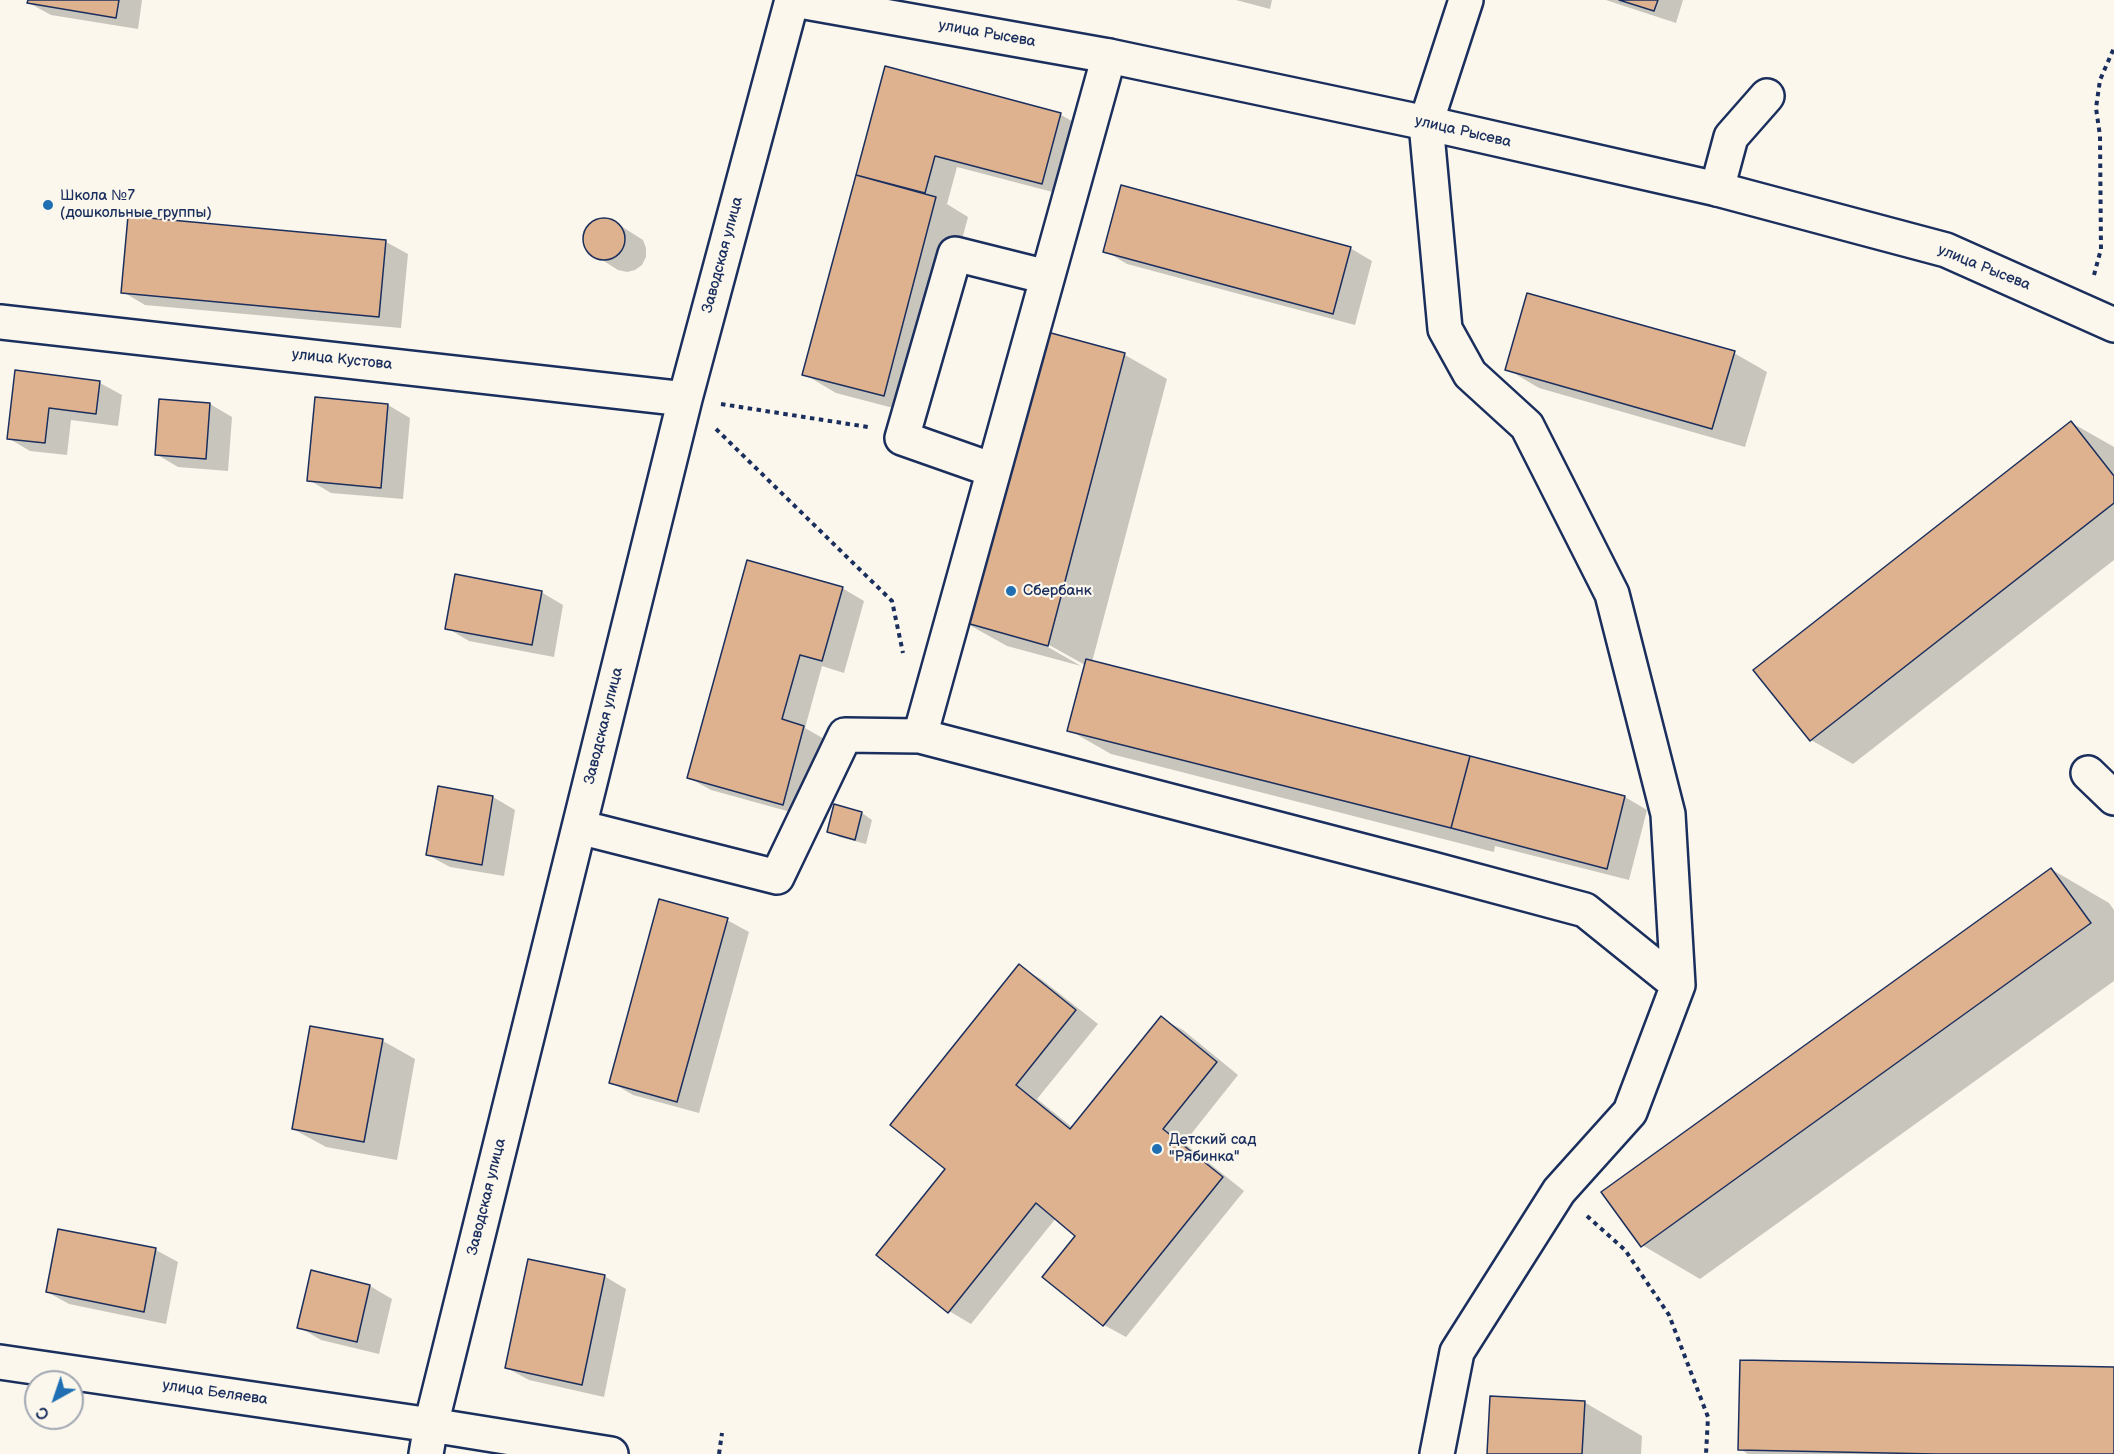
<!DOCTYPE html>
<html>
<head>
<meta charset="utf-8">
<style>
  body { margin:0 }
  #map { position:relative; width:2114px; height:1454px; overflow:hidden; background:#fbf7ec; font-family:"Balsamiq Sans",sans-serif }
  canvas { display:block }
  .north { position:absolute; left:24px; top:1370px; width:60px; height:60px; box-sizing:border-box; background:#fbf7ec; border:2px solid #a1a7b3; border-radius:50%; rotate:220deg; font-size:16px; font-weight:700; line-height:24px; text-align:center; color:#1b2f5e }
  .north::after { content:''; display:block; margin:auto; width:21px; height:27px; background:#1f6fb2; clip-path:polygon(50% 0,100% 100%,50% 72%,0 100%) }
</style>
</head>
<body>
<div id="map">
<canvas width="2114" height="1454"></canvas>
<div class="north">С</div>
</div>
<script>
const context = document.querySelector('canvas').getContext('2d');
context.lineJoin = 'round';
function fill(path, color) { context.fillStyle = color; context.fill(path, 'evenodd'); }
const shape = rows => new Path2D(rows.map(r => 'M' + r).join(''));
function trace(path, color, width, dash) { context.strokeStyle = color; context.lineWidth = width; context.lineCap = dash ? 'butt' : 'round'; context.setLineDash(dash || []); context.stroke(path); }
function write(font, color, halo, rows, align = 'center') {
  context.font = font + ' "Balsamiq Sans",sans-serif'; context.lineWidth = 4.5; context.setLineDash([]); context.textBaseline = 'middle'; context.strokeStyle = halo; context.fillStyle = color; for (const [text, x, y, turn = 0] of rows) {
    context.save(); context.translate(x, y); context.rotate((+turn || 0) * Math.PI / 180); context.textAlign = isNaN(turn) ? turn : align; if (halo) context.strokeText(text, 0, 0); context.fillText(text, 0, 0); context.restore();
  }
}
fill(shape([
  [29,0,142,0,138,29,51,15,29,3],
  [1236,0,1272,0,1270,9],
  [1606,0,1683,0,1676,23],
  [886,68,1061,115,1083,127,1064,195,957,167,947,204,968,217,916,414,836,393,804,374],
  [604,219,613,221,643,240,646,248,646,257,642,265,635,270,627,272,618,270,588,251,584,243,585,235,589,226,595,221],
  [386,242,408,254,401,328,145,305,123,292],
  [1350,248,1372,261,1355,325,1127,264,1105,251],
  [1041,332,1125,355,1167,379,1092,662,1625,797,1647,810,1629,880,1495,846,1494,852,1111,754,1069,730,1085,665,1042,641,1041,643,1081,666,1007,646,964,622],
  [1734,353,1767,372,1745,447,1539,388,1507,369],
  [17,372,100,383,122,395,118,426,71,420,67,455,30,451,8,438],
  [316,399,388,405,410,418,403,499,331,493,309,480],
  [160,400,210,404,232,417,228,471,178,467,156,454],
  [2072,423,2114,447,2114,560,1853,764,1811,740],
  [842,588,864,601,844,673,822,666,805,728,826,740,805,816,711,790,689,778],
  [541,592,563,605,554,657,469,641,447,628],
  [439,788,493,797,515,810,504,876,450,867,428,855],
  [835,806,862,813,872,820,866,844,839,837,828,831],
  [2051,869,2109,903,2114,910,2114,981,1700,1279,1642,1245],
  [727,920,749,932,699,1113,633,1095,611,1082],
  [1019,966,1041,979,1098,1024,1037,1099,1073,1128,1161,1018,1183,1030,1238,1075,1184,1143,1244,1191,1126,1337,1104,1325,1077,1235,1056,1218,971,1324,949,1311,947,1169],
  [383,1041,415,1059,397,1160,326,1147,293,1129],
  [59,1230,156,1250,178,1262,166,1324,69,1304,47,1292],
  [604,1276,626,1289,604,1397,529,1380,507,1368],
  [370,1286,392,1299,379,1354,321,1340,299,1327],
  [2114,1369,2114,1454,1748,1454,1740,1449],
  [1584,1402,1642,1436,1641,1454,1488,1454]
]), '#0003');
const building = shape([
  [28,0,119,0,116,18,27,3,28,0],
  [1619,0,1658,0,1654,11,1619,0],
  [885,66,1061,113,1042,184,935,156,925,193,856,175,885,66],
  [856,175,936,197,884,396,802,375,856,175],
  [1121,185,1351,247,1333,314,1103,252,1121,185],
  [128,216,386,240,379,317,121,293,128,216],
  '583 239a21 21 0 1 1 42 0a21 21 0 1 1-42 0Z',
  [1527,293,1735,351,1712,429,1505,370,1527,293],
  [1040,330,1125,353,1048,646,963,622,1040,330],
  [15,370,100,381,96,414,49,408,45,443,7,439,15,370],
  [315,397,388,404,381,488,307,481,315,397],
  [159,399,210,403,206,459,155,455,159,399],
  [2071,421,2114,476,2114,503,1810,741,1753,670,2071,421],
  [747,560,843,587,822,661,800,655,782,719,804,726,783,805,687,778,747,560],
  [455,574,542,591,532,645,445,629,455,574],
  [1086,659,1470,756,1451,828,1067,731,1086,659],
  [1470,756,1625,796,1607,869,1451,828,1470,756],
  [438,786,493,796,482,865,426,855,438,786],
  [834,804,862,812,855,840,827,832,834,804],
  [2051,868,2091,923,1641,1247,1601,1192,2051,868],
  [659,899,728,918,677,1102,609,1083,659,899],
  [1019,964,1076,1010,1016,1085,1070,1129,1161,1016,1217,1062,1163,1129,1223,1177,1103,1326,1042,1277,1075,1236,1036,1203,948,1313,876,1255,945,1169,890,1125,1019,964],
  [310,1026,383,1039,364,1142,292,1129,310,1026],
  [58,1229,156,1248,144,1312,46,1292,58,1229],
  [528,1259,605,1275,582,1385,505,1368,528,1259],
  [311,1270,370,1285,357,1342,297,1328,311,1270],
  [1740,1360,2114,1367,2114,1454,1936,1454,1738,1450,1740,1360],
  [1490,1396,1585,1401,1582,1454,1487,1454,1490,1396]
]);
fill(building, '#deb28f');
trace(building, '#1b2f5e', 1.5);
const minor = shape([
  [1109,56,920,736,1432,869,1585,910,1678,985],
  [1717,189,1731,137,1767,96],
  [0,322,685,399],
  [993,470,902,438,955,254,1047,277],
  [2088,773,2114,798],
  [579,827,777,877,845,735,920,736],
  [0,1362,431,1425,611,1454],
  [426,1454,431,1425,685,399,792,0],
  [1437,1454,1457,1352,1559,1191,1630,1112,1678,985,1668,814,1612,594,1527,426,1470,374,1445,329,1426,123,1466,0]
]);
const major = shape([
  [794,0,1109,56,1426,123,1717,189,1946,250,2114,325]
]);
trace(minor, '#1b2f5e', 38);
trace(major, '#1b2f5e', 38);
trace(shape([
  [2094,275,2101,249,2100,136,2096,108,2100,80,2114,48],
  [721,404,868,427],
  [716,429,892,601,903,653],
  [1587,1216,1625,1250,1669,1315,1708,1417,1706,1454],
  [719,1454,722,1433]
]), '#1b2f5e', 4, [4.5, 4.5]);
trace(minor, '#fbf7ec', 33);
trace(major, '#fbf7ec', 33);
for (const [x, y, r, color] of [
  [48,205,6,"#1f6fb2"],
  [1011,591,6,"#1f6fb2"],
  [1157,1149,6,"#1f6fb2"]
]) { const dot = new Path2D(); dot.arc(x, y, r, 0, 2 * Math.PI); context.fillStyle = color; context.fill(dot); trace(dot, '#fbf7ec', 2); }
write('15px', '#1b2f5e', '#fbf7ec', [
  ["улица Рысева",987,34,10],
  ["улица Рысева",1463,132,13],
  ["Заводская улица",723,255,-75],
  ["улица Рысева",1984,268,22],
  ["улица Кустова",342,360,6],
  ["Заводская улица",604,726,-76],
  ["Заводская улица",487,1197,-76],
  ["улица Беляева",215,1393,8]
]);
write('15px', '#1b2f5e', '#fbf7ec', [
  ["Школа №7",60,196],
  ["(дошкольные группы)",60,213],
  ["Сбербанк",1023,591],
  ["Детский сад",1169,1140],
  ["\"Рябинка\"",1169,1157]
], 'left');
</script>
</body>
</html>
